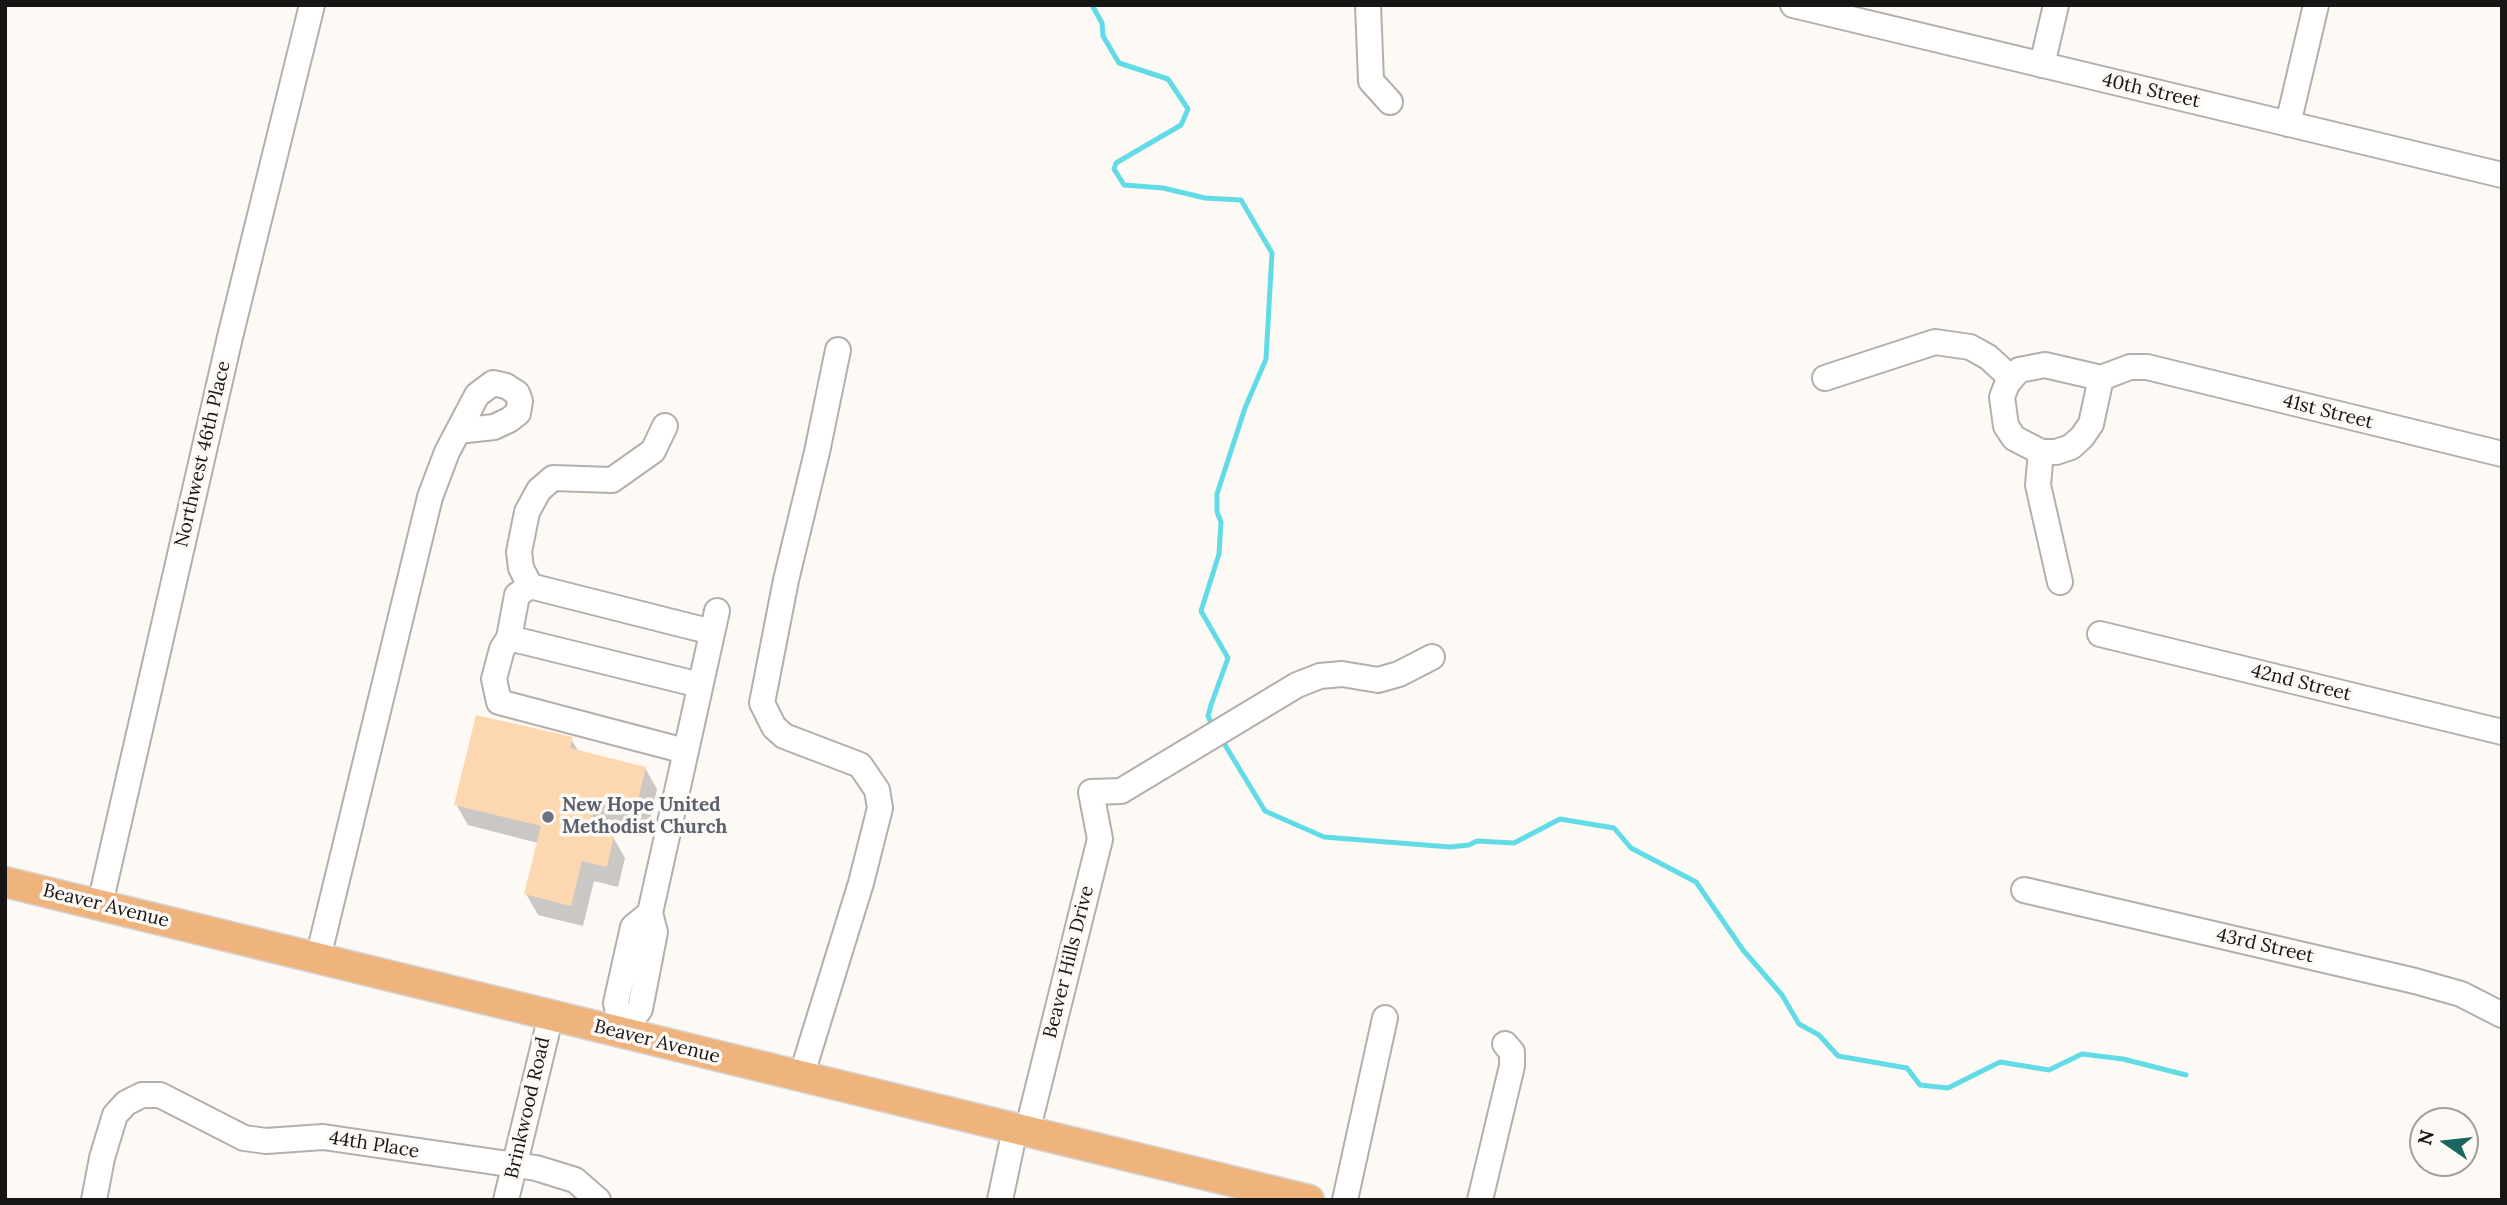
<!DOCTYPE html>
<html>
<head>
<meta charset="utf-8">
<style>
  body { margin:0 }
  #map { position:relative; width:2507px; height:1205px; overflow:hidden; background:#fdf9f5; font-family:Lora,serif }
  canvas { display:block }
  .frame { position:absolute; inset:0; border:7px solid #171614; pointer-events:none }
  .north { position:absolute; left:2409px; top:1107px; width:70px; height:70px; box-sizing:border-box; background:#fdf9f5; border:2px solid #a19e9b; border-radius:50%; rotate:284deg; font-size:19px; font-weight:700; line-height:28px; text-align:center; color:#171614 }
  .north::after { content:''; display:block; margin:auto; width:24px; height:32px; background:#1a6661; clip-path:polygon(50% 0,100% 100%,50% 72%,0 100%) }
</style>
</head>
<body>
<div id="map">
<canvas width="2507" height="1205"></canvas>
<div class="frame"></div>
<div class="north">N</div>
</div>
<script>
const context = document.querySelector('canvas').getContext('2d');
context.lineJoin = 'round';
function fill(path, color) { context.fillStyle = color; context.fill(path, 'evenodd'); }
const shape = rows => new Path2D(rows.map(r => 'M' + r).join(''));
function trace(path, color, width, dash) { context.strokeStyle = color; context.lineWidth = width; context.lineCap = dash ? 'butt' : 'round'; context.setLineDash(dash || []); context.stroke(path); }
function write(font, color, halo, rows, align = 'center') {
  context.font = font + ' Lora,serif'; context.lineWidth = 7; context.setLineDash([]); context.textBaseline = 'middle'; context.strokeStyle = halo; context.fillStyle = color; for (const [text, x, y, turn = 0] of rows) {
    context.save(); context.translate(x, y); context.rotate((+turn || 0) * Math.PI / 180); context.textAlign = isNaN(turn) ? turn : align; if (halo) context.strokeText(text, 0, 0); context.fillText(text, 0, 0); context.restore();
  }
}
fill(shape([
  [571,739,579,752,645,768,657,789,648,829,608,819,604,835,613,837,625,858,618,887,594,881,583,926,538,915,526,894,538,843,468,825,456,804]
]), '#0003');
trace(shape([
  [1092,5,1102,23,1103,36,1119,63,1168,79,1188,109,1181,125,1116,163,1114,169,1124,185,1163,188,1205,198,1241,200,1272,253,1266,359,1245,408,1217,494,1217,512,1221,522,1219,554,1201,611,1228,658,1211,705,1208,716,1211,723],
  [1225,745,1265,811,1324,837,1450,847,1469,845,1477,841,1514,843,1560,819,1614,828,1631,848,1696,882,1743,950,1782,995,1799,1024,1819,1035,1838,1056,1907,1068,1920,1085,1948,1088,2000,1062,2049,1070,2082,1054,2123,1059,2186,1075]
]), '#61dce7', 5);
fill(shape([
  [476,715,573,737,570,748,646,767,636,808,597,799,589,829,614,835,607,867,582,861,571,906,524,894,541,826,454,805]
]), '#fcd7b0');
const minor = shape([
  [1368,5,1371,81,1390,102],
  [1793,5,2502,175],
  [2042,65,2056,5],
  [2288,124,2316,5],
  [1825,378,1935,342,1970,347,1988,357,2011,378],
  [2101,378,2091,424,2082,437,2071,447,2056,452,2041,452,2014,438,2006,426,2002,397,2007,384,2019,370,2045,365,2101,378,2130,367,2147,367,2502,454],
  [2041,452,2038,485,2060,582],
  [530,586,521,568,519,552,527,512,539,490,553,478,612,480,653,451,665,426],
  [2100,634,2502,732],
  [509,638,517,595,530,586,712,632],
  [685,751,499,702,494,679,502,649,509,638,700,685],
  [2024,890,2415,981,2461,994,2502,1015],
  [100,904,230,337,312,5],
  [650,913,717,611],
  [650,913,655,932,640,1009,622,1033,616,1003,633,927,650,913],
  [318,958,430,497,447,452,477,395,493,383,506,386,517,393,520,401,518,413,509,420,494,427,458,431],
  [801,1077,861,883,880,808,877,790,860,765,784,736,774,727,762,703,786,580,817,452,838,350],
  [1027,1132,1100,839,1091,792,1121,791,1297,685,1320,676,1342,674,1378,680,1399,674,1432,657],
  [94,1200,102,1158,115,1115,126,1103,142,1095,160,1095,244,1138,266,1141,323,1137,536,1168,575,1180,598,1200],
  [506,1200,551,1015],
  [1000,1200,1015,1129],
  [1345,1200,1385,1018],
  [1480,1200,1512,1066,1512,1052,1505,1044]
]);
const major = shape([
  [5,882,1309,1200]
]);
trace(minor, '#b3afac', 28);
trace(major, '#d5d5d5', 33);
trace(minor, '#fff', 24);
trace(major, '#efb47d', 30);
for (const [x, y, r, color] of [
  [548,817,7,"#6b7280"]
]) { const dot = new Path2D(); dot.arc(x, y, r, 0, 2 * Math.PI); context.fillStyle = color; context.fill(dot); trace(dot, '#fdf9f5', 2.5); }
write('19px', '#171614', '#fdf9f5', [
  ["40th Street",2151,91,13],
  ["41st Street",2328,412,14],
  ["Northwest 46th Place",203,454,-77],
  ["42nd Street",2301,683,14],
  ["Beaver Avenue",106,906,14],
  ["43rd Street",2265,946,13],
  ["Beaver Hills Drive",1069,962,-76],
  ["Beaver Avenue",657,1042,14],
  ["Brinkwood Road",528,1108,-77],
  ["44th Place",374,1145,9]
]);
write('bold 19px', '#5b616d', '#fdf9f5', [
  ["New Hope United",562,806],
  ["Methodist Church",562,828]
], 'left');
</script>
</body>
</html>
